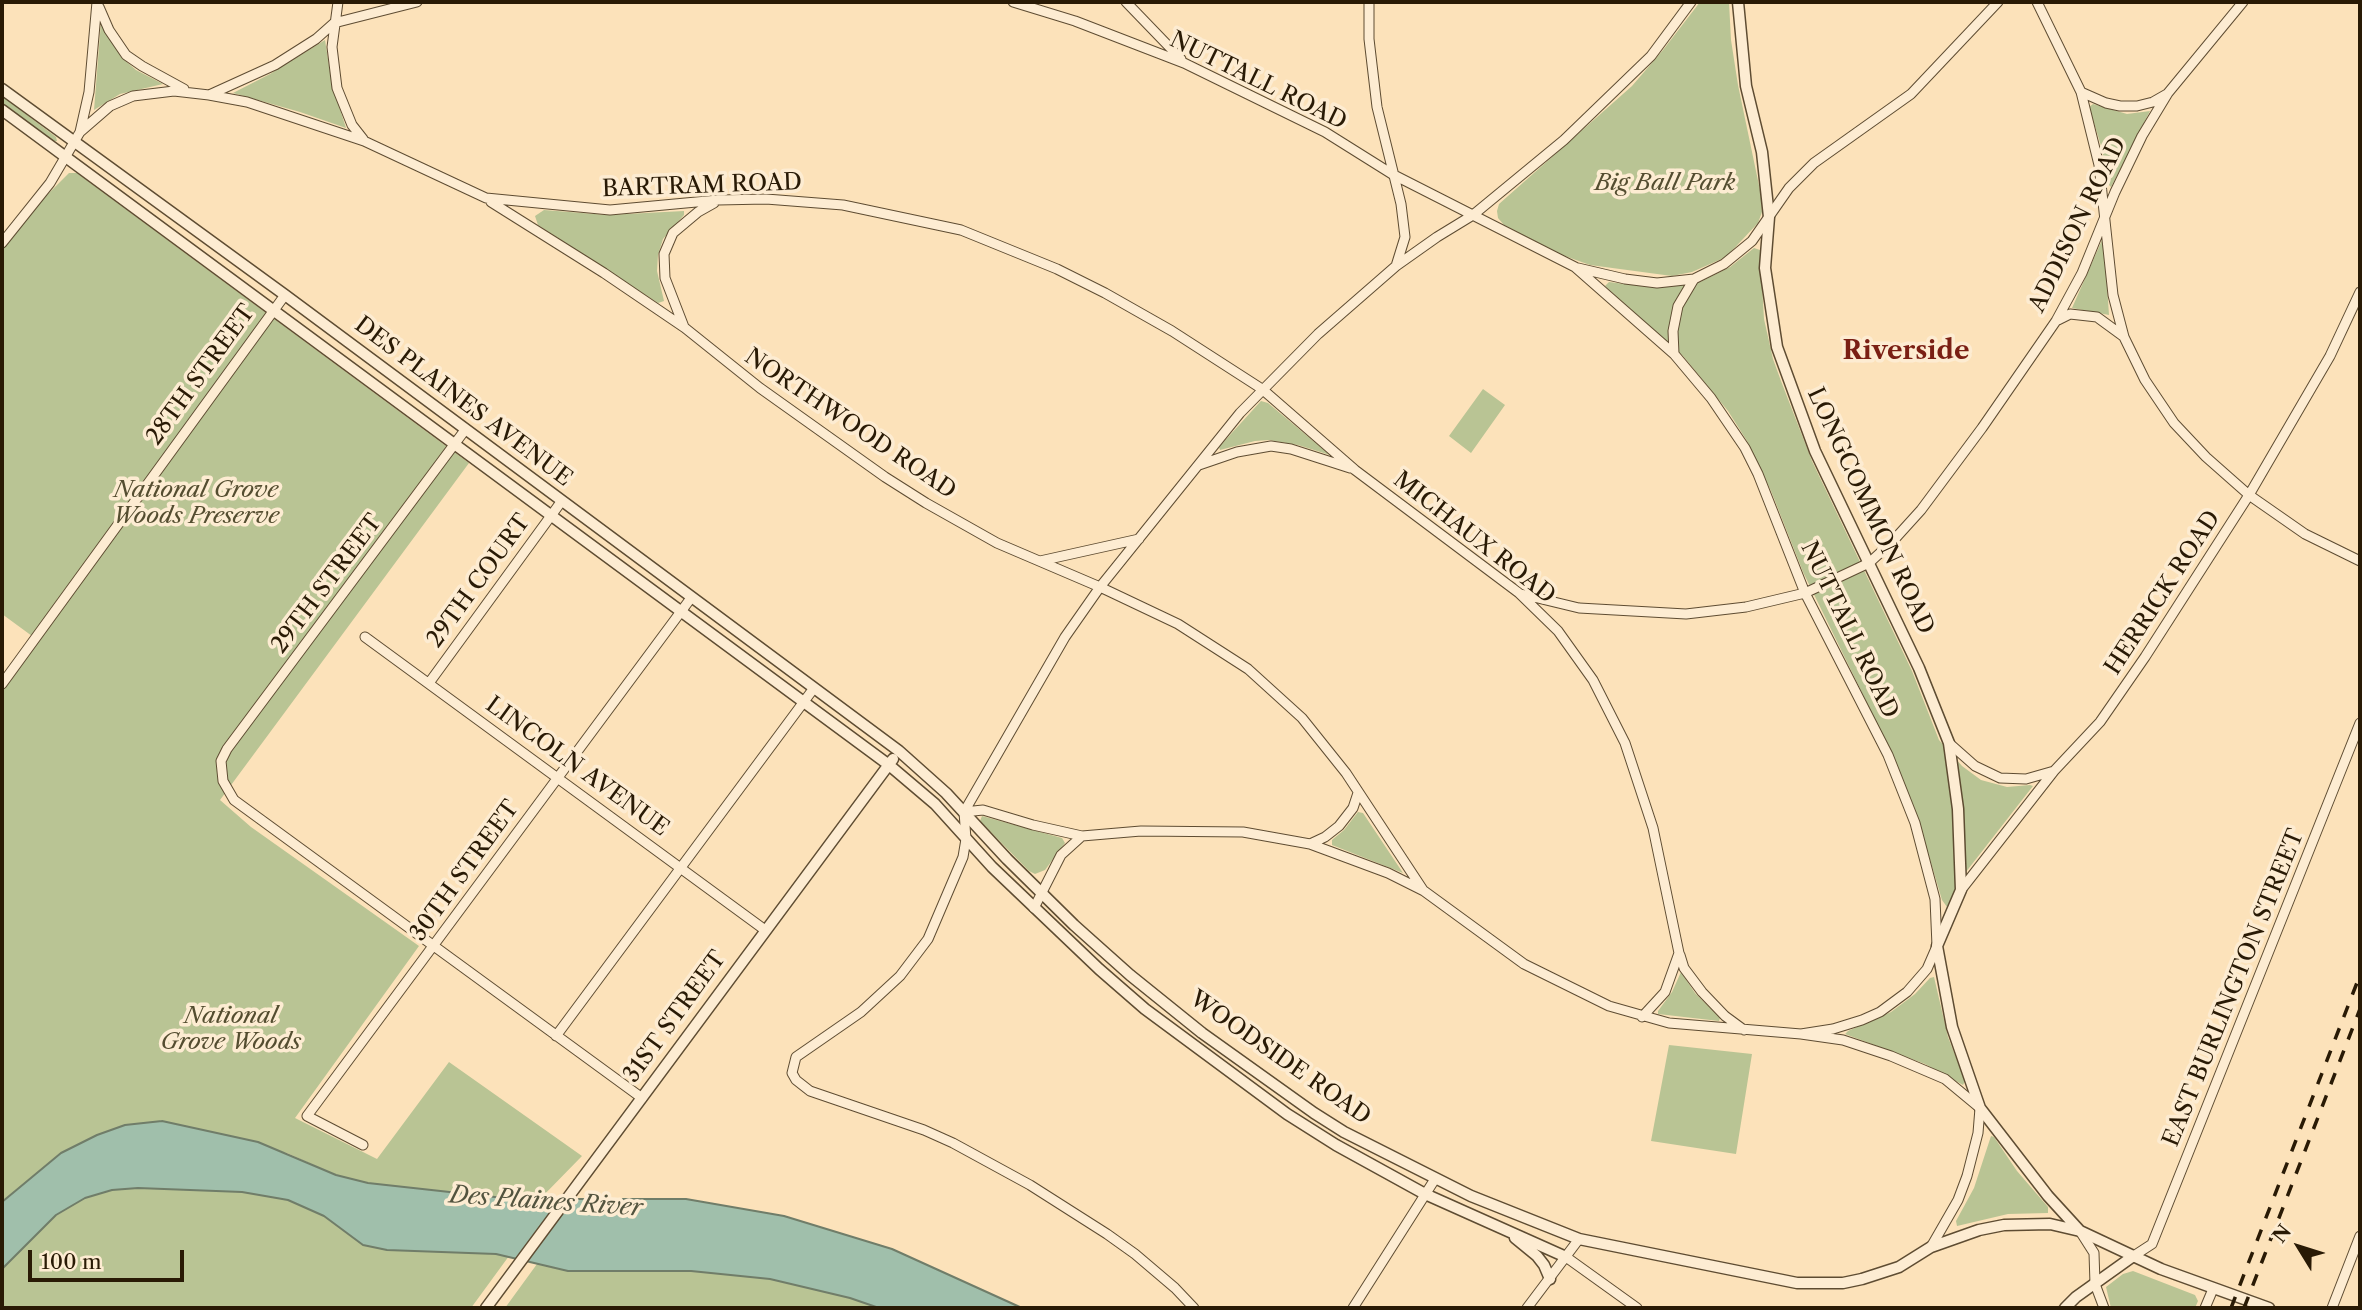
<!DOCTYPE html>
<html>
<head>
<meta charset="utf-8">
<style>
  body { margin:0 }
  #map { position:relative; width:2362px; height:1310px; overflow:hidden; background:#fce2ba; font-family:"Libre Caslon Text",serif }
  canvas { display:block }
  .frame { position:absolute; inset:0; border:4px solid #291a05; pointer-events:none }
  .north { position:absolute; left:2264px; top:1212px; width:70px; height:70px; -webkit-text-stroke:5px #fdecd2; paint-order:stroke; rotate:308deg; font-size:19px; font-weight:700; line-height:28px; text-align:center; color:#291a05 }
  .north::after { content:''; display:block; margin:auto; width:24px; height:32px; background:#291a05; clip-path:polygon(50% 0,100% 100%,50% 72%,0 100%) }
  .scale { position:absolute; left:28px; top:1250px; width:156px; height:32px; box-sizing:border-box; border:4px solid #291a05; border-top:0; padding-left:9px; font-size:21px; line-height:24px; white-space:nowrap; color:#291a05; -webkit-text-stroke:5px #fdecd2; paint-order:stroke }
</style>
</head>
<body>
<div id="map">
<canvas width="2362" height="1310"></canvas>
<div class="frame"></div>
<div class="north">N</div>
<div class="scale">100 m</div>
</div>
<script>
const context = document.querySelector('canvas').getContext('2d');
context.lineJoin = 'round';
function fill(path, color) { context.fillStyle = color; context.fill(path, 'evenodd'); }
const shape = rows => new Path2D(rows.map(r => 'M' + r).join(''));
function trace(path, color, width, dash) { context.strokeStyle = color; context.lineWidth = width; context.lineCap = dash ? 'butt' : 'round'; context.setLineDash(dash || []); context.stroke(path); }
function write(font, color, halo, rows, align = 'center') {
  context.font = font + ' "Libre Caslon Text",serif'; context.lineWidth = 7; context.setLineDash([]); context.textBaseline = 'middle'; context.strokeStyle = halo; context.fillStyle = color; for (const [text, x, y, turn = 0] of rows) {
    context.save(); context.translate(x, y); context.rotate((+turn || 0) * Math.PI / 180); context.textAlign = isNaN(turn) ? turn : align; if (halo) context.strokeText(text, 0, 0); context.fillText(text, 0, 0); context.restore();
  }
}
fill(shape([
  [1700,2,1729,2,1731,40,1738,85,1761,195,1762,212,1758,223,1726,257,1692,272,1672,276,1590,265,1562,255,1504,225,1498,218,1497,211,1499,204,1632,86,1663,50],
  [101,22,121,57,136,70,163,84,120,94,94,110],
  [325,40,332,84,346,128,300,112,233,93,270,74],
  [2,96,56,137,57,141,53,141,2,103],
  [2093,104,2127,114,2150,111,2111,187,2108,184,2102,149,2089,107],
  [69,173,77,173,469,463,220,800,251,827,419,946,295,1118,377,1159,449,1062,582,1156,539,1200,513,1199,368,1183,336,1175,287,1153,125,1125,97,1135,61,1153,2,1202,2,677,32,636,2,614,2,250,42,200],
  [544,210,607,215,684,211,684,215,663,239,658,255,657,271,664,301,658,303,538,225,535,216],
  [2102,240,2104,242,2109,315,2072,308],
  [1754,248,1760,250,1764,319,1773,359,1781,381,1812,461,1912,671,1939,740,1962,766,1981,780,2007,787,2030,785,2033,786,1962,877,1947,907,1942,900,1915,809,1891,752,1803,572,1771,491,1747,441,1728,411,1683,356,1605,286,1609,282,1656,288,1700,282,1730,267],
  [1483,389,1505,405,1471,453,1449,436],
  [1261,401,1268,403,1330,455,1298,445,1269,440,1255,441,1220,450,1219,447],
  [1358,812,1363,813,1403,873,1332,845,1332,840,1344,830],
  [982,816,1062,838,1065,843,1045,870,1035,874,1029,871,980,821],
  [1681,972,1695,993,1720,1018,1719,1021,1658,1014,1658,1011,1672,992],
  [1934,977,1948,1037,1965,1081,1963,1085,1925,1064,1845,1034,1848,1031,1891,1012,1915,994,1930,978],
  [1669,1045,1752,1054,1736,1154,1651,1141],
  [1991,1136,1994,1137,2017,1171,2048,1207,2048,1213,2008,1214,1957,1226,1956,1221,1974,1188],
  [138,1188,242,1192,288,1200,324,1216,363,1245,387,1250,467,1252,509,1256,471,1308,2,1308,2,1269,56,1215,85,1198,112,1190],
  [537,1264,568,1271,692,1271,770,1279,850,1298,879,1308,505,1308],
  [2133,1271,2195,1295,2198,1301,2195,1308,2111,1308,2106,1287,2123,1274]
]), '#b9c494');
const water = shape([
  [162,1121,258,1142,336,1175,368,1183,513,1199,686,1199,784,1216,892,1249,1022,1308,879,1308,850,1298,770,1279,691,1271,568,1271,496,1254,387,1250,363,1245,324,1216,288,1200,242,1192,138,1188,112,1190,85,1198,56,1215,2,1269,2,1202,61,1153,97,1135,125,1125,162,1121]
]);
fill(water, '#a0bfab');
trace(water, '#707d69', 2);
const minor = shape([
  [338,2,332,47,337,88,352,125,363,139],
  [1013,2,1075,21,1184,63,1325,132,1392,174,1575,267,1674,354,1711,398,1745,448,1758,474,1805,593,1888,755,1915,823,1935,899,1937,946,1927,969,1907,992,1880,1012,1862,1020,1833,1029,1801,1034],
  [1126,2,1181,59],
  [1369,2,1369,39,1377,107,1401,204,1405,237,1396,266],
  [2037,2,2081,92,2099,165,2113,295,2124,337,2145,380,2174,423,2206,457,2249,495,2305,534,2360,561],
  [99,7,109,30,126,55,142,66,184,89],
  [2081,92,2106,103,2120,106,2137,106,2153,102,2167,94],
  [209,95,275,65,316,39,334,23,417,2],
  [80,132,110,106,133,96,174,91,209,95,247,102,364,141,486,198,610,210,718,200,766,199,843,205,961,230,1057,269,1105,293,1172,331,1262,389,1355,470,1519,593,1558,631,1593,680,1625,743,1653,828,1679,953,1665,992,1642,1017],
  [491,202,604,273,685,328,760,388,885,477,926,503,997,543,1100,587,1178,624,1248,669,1302,718,1346,773,1423,890],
  [2,243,50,183,80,132,89,92,97,2],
  [1578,268,1625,279,1657,283,1694,279,1724,264,1752,241,1789,188,1814,163,1911,94,1998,2],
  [2058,320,2070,314,2097,317,2123,336],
  [684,327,665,278,664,254,673,233,698,212,714,203],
  [1674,354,1673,331,1678,306,1694,279],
  [465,430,227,749,221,761,223,781,234,800,642,1098],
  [1199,465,1237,452,1271,446,1291,449,1350,468],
  [1040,561,1139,539],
  [1521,594,1579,608,1686,614,1746,607,1805,593,1869,563,1892,542,1921,510,1982,428,2056,321,2082,273,2115,192,2142,136,2168,93,2243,2],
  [365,637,765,930],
  [429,683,561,502],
  [2,684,285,295],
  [1949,743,1975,766,2000,778,2026,779,2054,771],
  [964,812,983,810,1033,825,1082,836,1141,831,1243,832,1310,844,1388,873,1424,891,1524,964,1609,1006,1669,1023,1801,1034,1843,1040,1891,1056,1945,1079,1980,1108,1978,1133,1967,1176,1958,1200,1931,1247],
  [964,812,1065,637,1100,587,1240,413,1318,334,1396,266,1437,237,1473,215,1564,140,1651,56,1691,2],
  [964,812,966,839,963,857,928,939,900,976,861,1012,796,1057,792,1073,796,1080,810,1091,924,1130,953,1143,1030,1185,1107,1234,1135,1254,1175,1288,1194,1308],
  [1310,844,1325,837,1339,826,1353,808,1358,793],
  [1961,890,2054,771,2100,722,2145,657,2249,495,2330,356,2360,292],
  [1034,908,1061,855,1082,836],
  [1680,955,1684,968,1702,992,1725,1016,1744,1030],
  [556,1036,814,688],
  [363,1145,307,1116,691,598],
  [2080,1231,2094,1253,2095,1284,2104,1308],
  [1566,1257,1637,1308],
  [2132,1257,2152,1244,2360,723],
  [1353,1308,1435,1179],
  [1527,1308,1579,1239],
  [2205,1308,2213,1289],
  [2332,1308,2360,1236]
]);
const tertiary = shape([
  [1738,2,1746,86,1762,152,1769,217,1765,268,1777,347,1815,451,1919,668,1949,743,1958,809,1961,890,1937,946,1952,1027,1980,1108,2048,1196,2080,1231,2161,1269,2269,1308],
  [2,89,285,295,899,751,946,793,1007,859,1074,925,1130,975,1202,1033,1314,1113,1344,1132,1471,1196,1579,1239,1797,1283,1843,1283,1862,1279,1899,1267,1931,1247,1979,1230,2004,1225,2050,1224,2080,1231],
  [2,110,889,765,935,804,992,867,1099,969,1145,1009,1287,1114,1336,1145,1425,1194,1566,1257],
  [1515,1238,1537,1256,1544,1265,1550,1279],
  [486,1308,893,759],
  [2065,1308,2076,1297,2132,1257]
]);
trace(minor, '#5e4c32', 11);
trace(tertiary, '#5e4c32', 13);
trace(minor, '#fdecd2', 9);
trace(tertiary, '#fdecd2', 10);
trace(shape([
  [2231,1308,2360,975],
  [2244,1308,2360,1009]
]), '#291a05', 3.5, [12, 12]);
write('23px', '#291a05', '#fdecd2', [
  ["NUTTALL ROAD",1258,81,26],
  ["BARTRAM ROAD",702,186,-2],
  ["ADDISON ROAD",2078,225,-64],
  ["28TH STREET",201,375,-54],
  ["DES PLAINES AVENUE",463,402,37],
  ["NORTHWOOD ROAD",850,424,34],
  ["LONGCOMMON ROAD",1870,511,65],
  ["MICHAUX ROAD",1474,538,38],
  ["29TH COURT",479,581,-54],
  ["29TH STREET",327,584,-53],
  ["HERRICK ROAD",2163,593,-57],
  ["NUTTALL ROAD",1849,630,64],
  ["LINCOLN AVENUE",577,767,36],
  ["30TH STREET",465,871,-54],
  ["EAST BURLINGTON STREET",2234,988,-68],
  ["31ST STREET",675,1017,-54],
  ["WOODSIDE ROAD",1280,1058,35]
]);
write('italic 23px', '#544d30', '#fdecd2', [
  ["Big Ball Park",1665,183],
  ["National Grove",196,490],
  ["Woods Preserve",196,516],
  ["National",231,1016],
  ["Grove Woods",231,1042]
]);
write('italic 24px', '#53543f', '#fdecd2', [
  ["Des Plaines River",546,1202,4]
]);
write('bold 26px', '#7a1f14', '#fdecd2', [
  ["Riverside",1906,351]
]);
</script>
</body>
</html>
